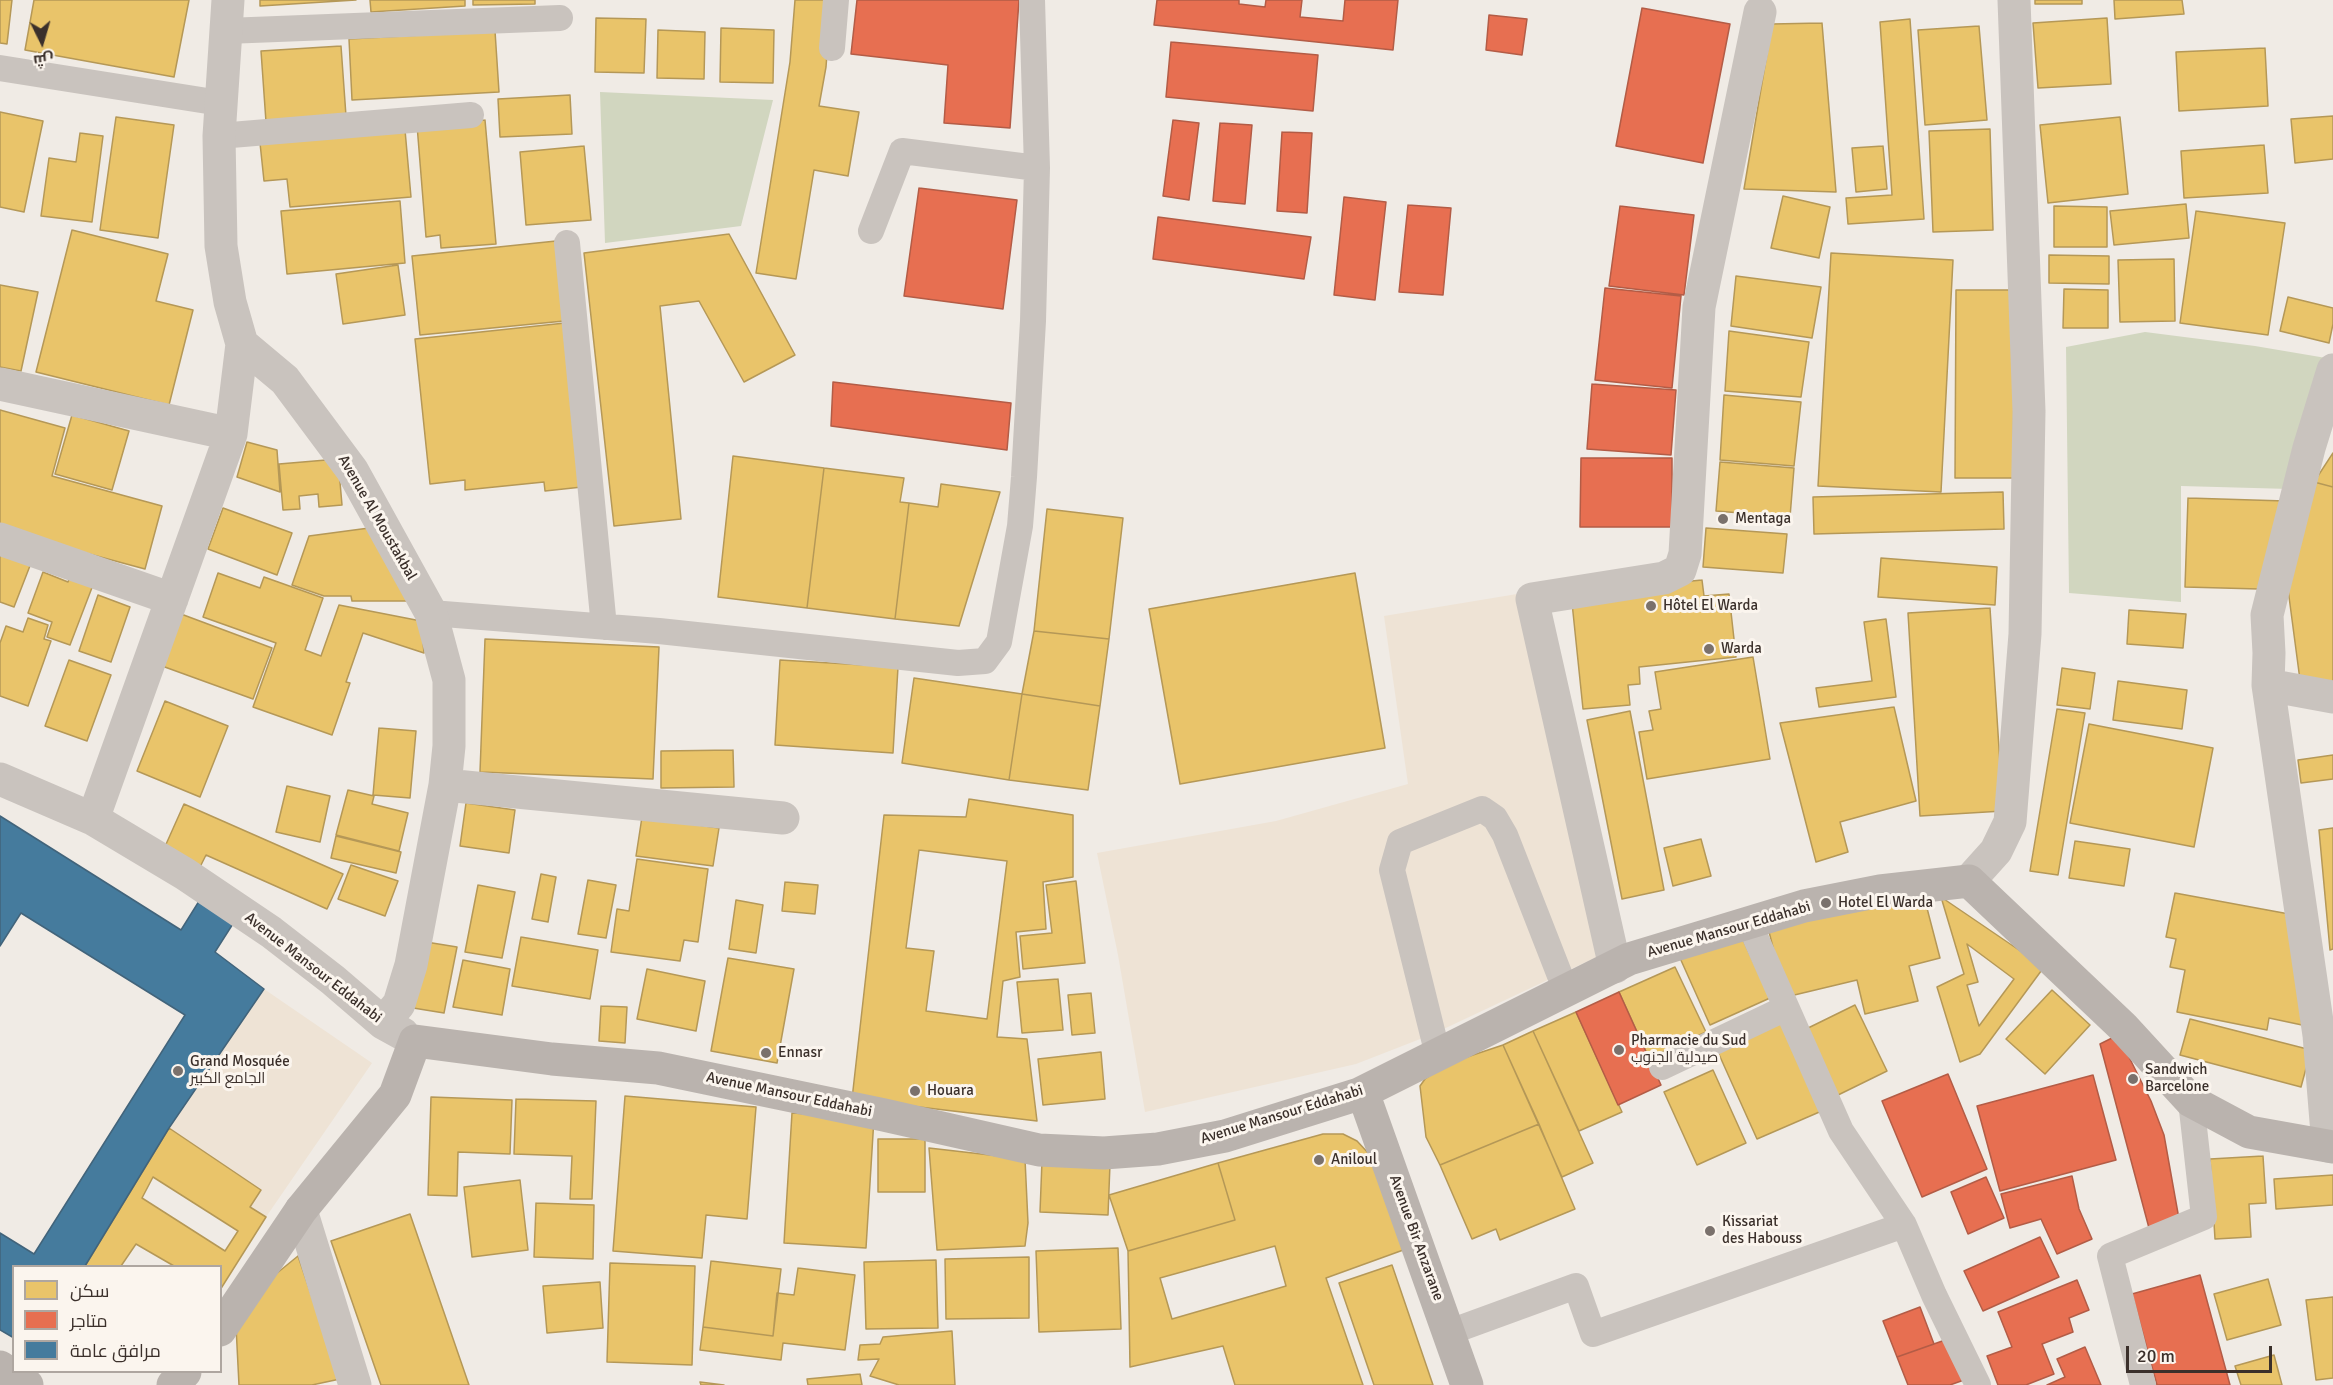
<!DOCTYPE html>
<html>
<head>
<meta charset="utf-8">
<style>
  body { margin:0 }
  #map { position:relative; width:2333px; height:1385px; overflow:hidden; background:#f0ebe5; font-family:Signika,Cairo,sans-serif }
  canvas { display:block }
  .legend { position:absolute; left:12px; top:1265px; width:210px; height:108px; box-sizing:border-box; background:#fbf5ee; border:2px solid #aea6a0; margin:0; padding:8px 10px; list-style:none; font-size:18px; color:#3b302b }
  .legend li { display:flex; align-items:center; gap:12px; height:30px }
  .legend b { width:30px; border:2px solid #aea6a0 }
  .north { position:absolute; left:12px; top:12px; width:60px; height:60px; -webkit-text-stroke:4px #fbf5ee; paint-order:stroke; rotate:175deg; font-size:16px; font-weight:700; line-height:24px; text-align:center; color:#3b302b }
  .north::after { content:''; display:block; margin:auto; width:21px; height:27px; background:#3b302b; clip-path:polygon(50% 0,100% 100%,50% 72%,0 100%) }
  .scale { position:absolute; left:2126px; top:1346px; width:146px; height:27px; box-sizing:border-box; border:3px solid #3b302b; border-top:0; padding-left:8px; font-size:18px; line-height:21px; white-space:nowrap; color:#3b302b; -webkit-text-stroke:4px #fbf5ee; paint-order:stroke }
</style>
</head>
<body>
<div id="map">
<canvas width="2333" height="1385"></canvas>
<ul class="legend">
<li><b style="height:16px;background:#e9c46a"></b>سكن</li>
<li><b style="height:16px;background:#e76f51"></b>متاجر</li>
<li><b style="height:16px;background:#457b9d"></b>مرافق عامة</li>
</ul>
<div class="north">ش</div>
<div class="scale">20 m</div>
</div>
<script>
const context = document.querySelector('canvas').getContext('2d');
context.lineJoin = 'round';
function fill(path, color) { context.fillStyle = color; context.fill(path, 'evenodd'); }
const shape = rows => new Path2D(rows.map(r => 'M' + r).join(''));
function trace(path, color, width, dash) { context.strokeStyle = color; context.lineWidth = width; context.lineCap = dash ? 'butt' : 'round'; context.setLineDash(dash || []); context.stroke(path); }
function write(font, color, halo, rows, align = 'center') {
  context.font = font + ' Signika,Cairo,sans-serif'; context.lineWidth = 6; context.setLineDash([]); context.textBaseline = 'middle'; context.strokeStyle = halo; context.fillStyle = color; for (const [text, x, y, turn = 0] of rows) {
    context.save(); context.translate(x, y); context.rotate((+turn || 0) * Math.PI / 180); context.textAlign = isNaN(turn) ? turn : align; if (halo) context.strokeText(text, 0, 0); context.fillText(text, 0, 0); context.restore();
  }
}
fill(shape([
  [600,92,773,100,741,226,605,243],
  [2145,332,2255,346,2326,358,2290,489,2181,486,2181,602,2069,593,2066,347]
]), '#d1d6bf');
fill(shape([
  [1523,593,1605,953,1433,1034,1356,1064,1145,1112,1118,955,1097,853,1276,821,1408,784,1384,616],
  [264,989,372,1063,266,1217,250,1207,261,1190,169,1128]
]), '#eee3d5');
const homes = shape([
  [0,0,12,0,7,44,0,43,0,0],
  [34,0,189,0,174,77,25,50,34,0],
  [260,0,356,0,260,6,260,0],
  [370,0,465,0,465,6,371,12,370,0],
  [473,0,535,0,535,4,473,5,473,0],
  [795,0,831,0,826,67,819,106,859,112,848,176,814,170,796,279,756,273,790,62,795,0],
  [2035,0,2082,0,2082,4,2035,4,2035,0],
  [2114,0,2182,0,2184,14,2115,19,2114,0],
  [596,18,646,19,644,73,595,72,596,18],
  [2107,18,2111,84,2038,88,2033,23,2107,18],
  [1910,19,1924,219,1848,224,1846,198,1892,195,1880,22,1910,19],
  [1822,23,1836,192,1744,189,1772,24,1822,23],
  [1979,26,1987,120,1925,125,1918,30,1979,26],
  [721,28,774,30,773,83,720,82,721,28],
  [658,30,705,32,704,79,657,78,658,30],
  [495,31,499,92,352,100,349,39,495,31],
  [341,46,346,116,266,122,261,51,341,46],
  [2265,48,2268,106,2179,111,2176,52,2265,48],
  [570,95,572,134,500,137,498,99,570,95],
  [0,112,43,121,24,212,0,207,0,112],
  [2333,116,2333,159,2295,163,2291,119,2333,116],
  [116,117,174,125,158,238,100,230,116,117],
  [2120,117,2128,194,2048,203,2040,125,2120,117],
  [485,120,496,244,441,248,440,235,426,237,417,125,485,120],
  [1990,129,1993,230,1933,232,1929,131,1990,129],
  [405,130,411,197,290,207,287,179,264,181,260,143,405,130],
  [80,133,103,136,92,222,41,216,49,158,76,162,80,133],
  [2264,145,2268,193,2184,198,2181,151,2264,145],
  [584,146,591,220,526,225,520,152,584,146],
  [1883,146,1887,189,1856,192,1852,148,1883,146],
  [1783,196,1830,207,1819,258,1771,248,1783,196],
  [400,201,405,263,287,274,281,211,400,201],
  [2186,204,2189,238,2114,245,2110,211,2186,204],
  [2054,206,2107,207,2107,247,2054,247,2054,206],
  [2196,211,2285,223,2268,335,2180,323,2196,211],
  [72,230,168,254,156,301,193,310,169,405,36,372,72,230],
  [729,234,795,355,744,382,699,301,660,306,681,519,614,526,584,253,729,234],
  [556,241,564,321,420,335,412,256,556,241],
  [1831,253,1953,260,1941,492,1818,486,1831,253],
  [2049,255,2109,256,2109,284,2049,283,2049,255],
  [2174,259,2175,321,2120,322,2118,260,2174,259],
  [398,265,405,315,343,324,336,274,398,265],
  [1736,276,1821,287,1812,338,1731,326,1736,276],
  [0,285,38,292,21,371,0,367,0,285],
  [2064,289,2108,290,2108,328,2063,328,2064,289],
  [1956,290,2015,290,2013,478,1955,478,1956,290],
  [2288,297,2333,308,2333,324,2329,343,2280,331,2288,297],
  [565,323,582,487,545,491,544,482,465,490,465,480,430,484,415,339,565,323],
  [1729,331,1809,342,1801,397,1725,391,1729,331],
  [1724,395,1801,402,1794,466,1720,460,1724,395],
  [0,410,65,428,52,476,162,506,145,569,0,530,0,410],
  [72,415,129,431,112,490,55,474,72,415],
  [247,442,277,450,280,492,237,477,247,442],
  [2333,453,2333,487,2314,482,2333,453],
  [733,456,824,468,807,608,718,597,733,456],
  [338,459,342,505,319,507,318,494,299,496,300,509,283,510,279,464,338,459],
  [1720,462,1794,468,1790,517,1716,511,1720,462],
  [824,468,904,478,900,502,909,503,895,619,807,608,824,468],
  [2314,482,2333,487,2333,685,2300,680,2286,574,2314,482],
  [941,484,1000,492,959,626,895,619,909,503,938,507,941,484],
  [2003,492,2004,529,1814,534,1813,497,2003,492],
  [2188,498,2285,501,2259,589,2185,587,2188,498],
  [223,508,292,533,277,575,208,549,223,508],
  [1047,509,1123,518,1109,639,1034,631,1047,509],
  [369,528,414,601,352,601,351,596,324,596,292,585,309,536,369,528],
  [1706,528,1787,534,1783,573,1703,567,1706,528],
  [4,547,33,558,14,607,0,602,0,557,4,547],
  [1881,558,1997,567,1995,605,1878,597,1881,558],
  [43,572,68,582,70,577,93,585,70,645,47,637,52,622,28,613,43,572],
  [218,573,260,588,264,577,323,598,305,650,321,656,339,605,421,621,424,653,363,633,346,682,350,683,332,735,253,707,276,643,203,617,218,573],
  [1355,573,1385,748,1180,784,1149,609,1355,573],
  [1702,580,1704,596,1729,594,1736,657,1639,667,1640,684,1628,685,1630,705,1583,709,1571,593,1702,580],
  [98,595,130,607,111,662,79,651,98,595],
  [1990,608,2003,811,1920,816,1908,613,1990,608],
  [2129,610,2186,614,2183,648,2127,644,2129,610],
  [181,614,272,648,253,699,162,666,181,614],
  [28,618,48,625,44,639,51,641,28,706,0,696,0,643,6,626,23,632,28,618],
  [1886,619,1896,697,1819,707,1816,688,1872,681,1864,622,1886,619],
  [1034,631,1109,639,1100,706,1022,694,1034,631],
  [485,639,659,647,653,779,480,772,485,639],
  [1753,657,1770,759,1647,779,1639,732,1653,730,1649,711,1661,709,1655,672,1753,657],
  [69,660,111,675,87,741,45,726,69,660],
  [780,660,898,667,893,753,775,745,780,660],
  [2062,668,2095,673,2090,709,2057,705,2062,668],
  [914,678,1022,694,1009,780,902,763,914,678],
  [2118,681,2187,690,2182,729,2113,720,2118,681],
  [1022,694,1100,706,1088,790,1009,780,1022,694],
  [165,701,228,726,200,797,137,771,165,701],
  [1894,707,1916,801,1840,822,1848,852,1816,862,1780,723,1894,707],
  [2057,709,2085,713,2058,875,2030,871,2057,709],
  [1630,711,1664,890,1622,899,1587,720,1630,711],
  [2089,724,2213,748,2194,847,2070,823,2089,724],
  [379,728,416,731,410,798,373,795,379,728],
  [733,750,734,787,661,788,661,751,733,750],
  [2333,755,2333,779,2301,783,2298,760,2333,755],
  [287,786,330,796,320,842,276,832,287,786],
  [348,790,374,796,372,804,408,813,399,851,336,835,348,790],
  [969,799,1073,815,1073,877,1043,882,1046,929,1016,932,1020,977,1003,981,997,1037,1027,1039,1037,1121,852,1099,884,815,966,817,969,799],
  [919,850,1007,861,987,1019,926,1011,934,951,906,948,919,850],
  [466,803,515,810,509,853,460,846,466,803],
  [184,804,343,874,327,909,206,855,200,867,163,851,184,804],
  [642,817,719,828,713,866,636,856,642,817],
  [2333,828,2333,949,2330,950,2319,830,2333,828],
  [336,836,401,852,396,873,331,858,336,836],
  [1701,839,1711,876,1673,886,1664,848,1701,839],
  [2075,841,2130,849,2124,886,2069,878,2075,841],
  [637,859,708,869,698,942,684,940,680,961,611,952,617,909,629,911,637,859],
  [351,865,398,881,385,916,338,899,351,865],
  [541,874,556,877,548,922,532,919,541,874],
  [588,880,616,885,606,938,578,934,588,880],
  [1076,881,1085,963,1023,969,1020,936,1052,933,1046,885,1076,881],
  [785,882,818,885,815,914,782,911,785,882],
  [478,885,515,892,502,958,465,952,478,885],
  [1922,889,1940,958,1909,966,1918,1001,1865,1014,1857,980,1786,997,1768,928,1922,889],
  [2175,893,2289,914,2302,1025,2269,1018,2267,1030,2177,1012,2185,970,2170,967,2176,939,2166,937,2175,893],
  [1941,897,2044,967,1980,1054,1960,1062,1937,987,1964,974,1941,897],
  [1967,944,2014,979,1979,1026,1967,985,1978,982,1967,944],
  [736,900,763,905,756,953,729,949,736,900],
  [1739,931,1770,998,1710,1025,1680,958,1739,931],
  [521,937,598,950,590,999,512,986,521,937],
  [420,941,457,947,444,1013,407,1007,420,941],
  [728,958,794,969,777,1063,711,1051,728,958],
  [463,960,510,969,502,1015,453,1007,463,960],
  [1675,967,1706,1032,1649,1058,1619,992,1675,967],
  [647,969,705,981,696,1031,637,1019,647,969],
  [1058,979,1063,1030,1022,1033,1017,982,1058,979],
  [2052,990,2090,1025,2045,1074,2006,1039,2052,990],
  [1091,993,1095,1033,1072,1035,1068,995,1091,993],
  [1855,1005,1887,1071,1834,1097,1802,1031,1855,1005],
  [601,1006,627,1007,625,1043,599,1041,601,1006],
  [1576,1012,1622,1112,1579,1131,1533,1031,1576,1012],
  [2190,1019,2311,1050,2301,1087,2180,1055,2190,1019],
  [1784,1020,1824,1110,1757,1139,1717,1050,1784,1020],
  [1533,1031,1593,1163,1562,1177,1503,1045,1533,1031],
  [1503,1045,1539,1124,1440,1165,1426,1137,1420,1086,1425,1079,1446,1064,1503,1045],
  [1101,1052,1105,1099,1043,1105,1038,1059,1101,1052],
  [1713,1070,1746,1143,1697,1165,1664,1092,1713,1070],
  [625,1096,756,1107,747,1219,706,1215,702,1258,613,1251,625,1096],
  [431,1097,512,1100,510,1154,458,1152,457,1196,428,1195,431,1097],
  [516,1099,596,1101,592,1199,570,1199,572,1156,514,1154,516,1099],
  [792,1113,874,1118,866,1248,784,1243,792,1113],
  [1539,1124,1575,1209,1500,1240,1496,1229,1472,1239,1440,1165,1539,1124],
  [169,1128,261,1190,250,1207,266,1217,220,1290,220,1266,174,1266,136,1244,121,1266,85,1266,169,1128],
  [153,1177,238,1231,225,1251,142,1198,153,1177],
  [1323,1134,1343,1134,1357,1141,1371,1156,1406,1249,1326,1278,1363,1385,1235,1385,1223,1346,1130,1367,1128,1251,1235,1220,1218,1163,1323,1134],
  [1275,1246,1286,1286,1172,1319,1160,1278,1275,1246],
  [878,1139,925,1139,925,1192,878,1192,878,1139],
  [929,1148,1025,1159,1028,1223,1025,1246,937,1250,929,1148],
  [2263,1156,2266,1203,2249,1204,2251,1237,2215,1239,2210,1159,2263,1156],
  [1042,1161,1110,1164,1108,1215,1040,1212,1042,1161],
  [1218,1163,1235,1220,1128,1251,1109,1195,1218,1163],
  [2333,1175,2333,1205,2276,1209,2274,1179,2333,1175],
  [520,1180,528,1250,472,1257,464,1187,520,1180],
  [536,1203,594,1205,593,1259,534,1257,536,1203],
  [410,1214,469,1385,381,1385,331,1241,410,1214],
  [1118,1248,1121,1329,1039,1332,1036,1251,1118,1248],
  [298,1256,340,1379,312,1385,239,1385,236,1326,271,1278,298,1256],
  [1029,1257,1029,1318,946,1319,945,1259,1029,1257],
  [936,1260,938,1328,866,1329,864,1262,936,1260],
  [711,1261,781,1269,773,1336,703,1327,711,1261],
  [610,1263,695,1266,692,1365,607,1362,610,1263],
  [1392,1265,1433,1385,1374,1385,1339,1283,1392,1265],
  [798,1268,855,1275,845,1350,783,1343,781,1360,700,1350,703,1327,773,1336,777,1293,794,1295,798,1268],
  [2268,1279,2281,1325,2227,1340,2214,1294,2268,1279],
  [600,1282,603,1328,547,1333,543,1286,600,1282],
  [2333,1297,2333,1378,2316,1380,2306,1300,2333,1297],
  [952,1331,955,1385,899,1385,870,1376,879,1359,858,1360,860,1345,880,1344,883,1337,952,1331],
  [2274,1355,2282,1385,2241,1385,2235,1366,2274,1355],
  [860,1374,862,1385,808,1385,807,1379,860,1374],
  [700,1382,724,1385,701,1385,700,1382]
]);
fill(homes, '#e9c46a');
trace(homes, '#b59857', 1.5);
const shops = shape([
  [857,0,1019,0,1010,128,944,123,948,65,851,54,857,0],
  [1157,0,1239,0,1239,4,1265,7,1266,0,1302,0,1300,17,1343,21,1345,0,1398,0,1393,50,1154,25,1157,0],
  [1642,8,1730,24,1703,163,1616,146,1642,8],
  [1489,15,1527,19,1522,55,1486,50,1489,15],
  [1171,42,1318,55,1313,111,1166,97,1171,42],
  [1173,120,1199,123,1189,200,1163,196,1173,120],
  [1220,123,1252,125,1245,204,1213,201,1220,123],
  [1282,132,1312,133,1307,213,1277,211,1282,132],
  [919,188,1017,200,1003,309,904,296,919,188],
  [1344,197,1386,202,1375,300,1334,295,1344,197],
  [1408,205,1451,208,1443,295,1399,292,1408,205],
  [1620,206,1694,215,1684,295,1609,286,1620,206],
  [1158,217,1311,237,1304,279,1153,259,1158,217],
  [1605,288,1681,296,1672,388,1595,380,1605,288],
  [833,382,1011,403,1007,450,831,426,833,382],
  [1592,384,1676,390,1671,455,1587,449,1592,384],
  [1581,458,1672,458,1672,527,1580,527,1581,458],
  [1619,992,1661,1085,1618,1105,1576,1012,1619,992],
  [2112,1038,2126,1051,2151,1101,2164,1135,2179,1219,2149,1228,2100,1044,2112,1038],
  [1948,1074,1987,1169,1922,1197,1882,1101,1948,1074],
  [2093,1075,2116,1160,2000,1191,1977,1106,2093,1075],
  [2072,1176,2079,1209,2092,1239,2057,1254,2041,1219,2010,1228,2001,1194,2072,1176],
  [1986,1177,2004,1218,1968,1234,1951,1192,1986,1177],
  [2040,1237,2059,1277,1983,1311,1964,1271,2040,1237],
  [2200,1275,2230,1385,2157,1385,2132,1294,2200,1275],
  [2077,1280,2089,1310,2069,1318,2073,1332,2042,1344,2054,1374,2026,1385,1998,1385,1987,1356,2012,1347,1998,1312,2077,1280],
  [1920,1307,1934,1344,1897,1357,1883,1321,1920,1307],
  [1948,1339,1964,1380,1950,1385,1908,1385,1897,1357,1948,1339],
  [2085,1347,2101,1385,2047,1385,2065,1377,2057,1359,2085,1347]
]);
fill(shops, '#e76f51');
trace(shops, '#b35c46', 1.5);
const public = shape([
  [0,816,181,930,201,898,236,919,215,952,264,989,169,1128,85,1266,14,1266,14,1338,0,1330,0,1233,34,1254,185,1015,21,913,0,946,0,816]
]);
fill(public, '#457b9d');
trace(public, '#42647b', 1.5);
trace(shape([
  [226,31,560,18],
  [832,48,836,0],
  [0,68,220,103],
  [219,136,471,115],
  [871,231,902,151,1037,168],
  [567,243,604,627],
  [431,613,659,631,958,663,985,661,999,642,1020,526,1024,477,1033,321,1037,168,1032,0],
  [1749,923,1841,1131,1904,1225],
  [1438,1055,1392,870,1400,842,1482,809,1495,818,1505,835,1566,991],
  [1662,1067,1786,1008],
  [1450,1332,1576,1286,1593,1334,1904,1225,1934,1295,1978,1385],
  [2143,1385,2110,1256,2204,1217,2191,1101]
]), '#c9c3be', 26);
trace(shape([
  [228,0,219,136,221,246,230,302,242,344,285,380,352,470,431,613,449,680,449,746,445,785,411,965,399,1004,383,1023],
  [0,384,231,434],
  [0,539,172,599],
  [2268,685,2333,697],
  [0,779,93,819,185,874,271,932,333,980,383,1023,403,1034],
  [445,785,783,818],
  [93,819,231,434,242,344],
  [1969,881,1996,851,2010,822,2025,634,2029,411,2014,0],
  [1615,967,1532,599,1664,578,1680,570,1685,554,1699,307,1760,12],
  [2328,1146,2319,1035,2268,685,2269,653,2267,615,2309,448,2333,370],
  [301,1210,355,1385]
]), '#c9c3be', 33);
trace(shape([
  [1359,1094,1366,1101,1467,1385],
  [220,1330,301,1210,395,1095,415,1041,552,1059,658,1068,884,1115,1039,1150,1104,1153,1158,1149,1225,1136,1359,1094,1629,959,1804,906,1880,891,1969,881,2123,1027,2191,1101,2249,1132,2333,1147],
  [0,1367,27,1385],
  [173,1385,185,1372]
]), '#bab3ae', 33);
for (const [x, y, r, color] of [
  [1723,519,6,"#7a716c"],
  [1651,606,6,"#7a716c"],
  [1709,649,6,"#7a716c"],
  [1826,903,6,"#7a716c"],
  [1619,1050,6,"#7a716c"],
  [766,1053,6,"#7a716c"],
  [178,1071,6,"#7a716c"],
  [2133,1079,6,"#7a716c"],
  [915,1091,6,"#7a716c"],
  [1319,1160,6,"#7a716c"],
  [1710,1231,6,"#7a716c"]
]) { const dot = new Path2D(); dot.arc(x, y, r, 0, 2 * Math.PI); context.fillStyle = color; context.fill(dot); trace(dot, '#fbf5ee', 2); }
write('15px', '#3b302b', '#fbf5ee', [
  ["Avenue Al Moustakbal",377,518,60],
  ["Avenue Mansour Eddahabi",1729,930,-16],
  ["Avenue Mansour Eddahabi",313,968,38],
  ["Avenue Mansour Eddahabi",789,1095,12],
  ["Avenue Mansour Eddahabi",1282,1115,-17],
  ["Avenue Bir Anzarane",1416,1238,70]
]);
write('15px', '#3b302b', '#fbf5ee', [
  ["Mentaga",1735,519],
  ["Hôtel El Warda",1663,606],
  ["Warda",1721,649],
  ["Hotel El Warda",1838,903],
  ["Pharmacie du Sud",1631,1041],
  ["صيدلية الجنوب",1631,1058],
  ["Ennasr",778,1053],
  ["Grand Mosquée",190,1062],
  ["الجامع الكبير",190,1079],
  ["Sandwich",2145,1070],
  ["Barcelone",2145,1087],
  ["Houara",927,1091],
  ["Aniloul",1331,1160],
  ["Kissariat",1722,1222],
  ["des Habouss",1722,1239]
], 'left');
</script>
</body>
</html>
